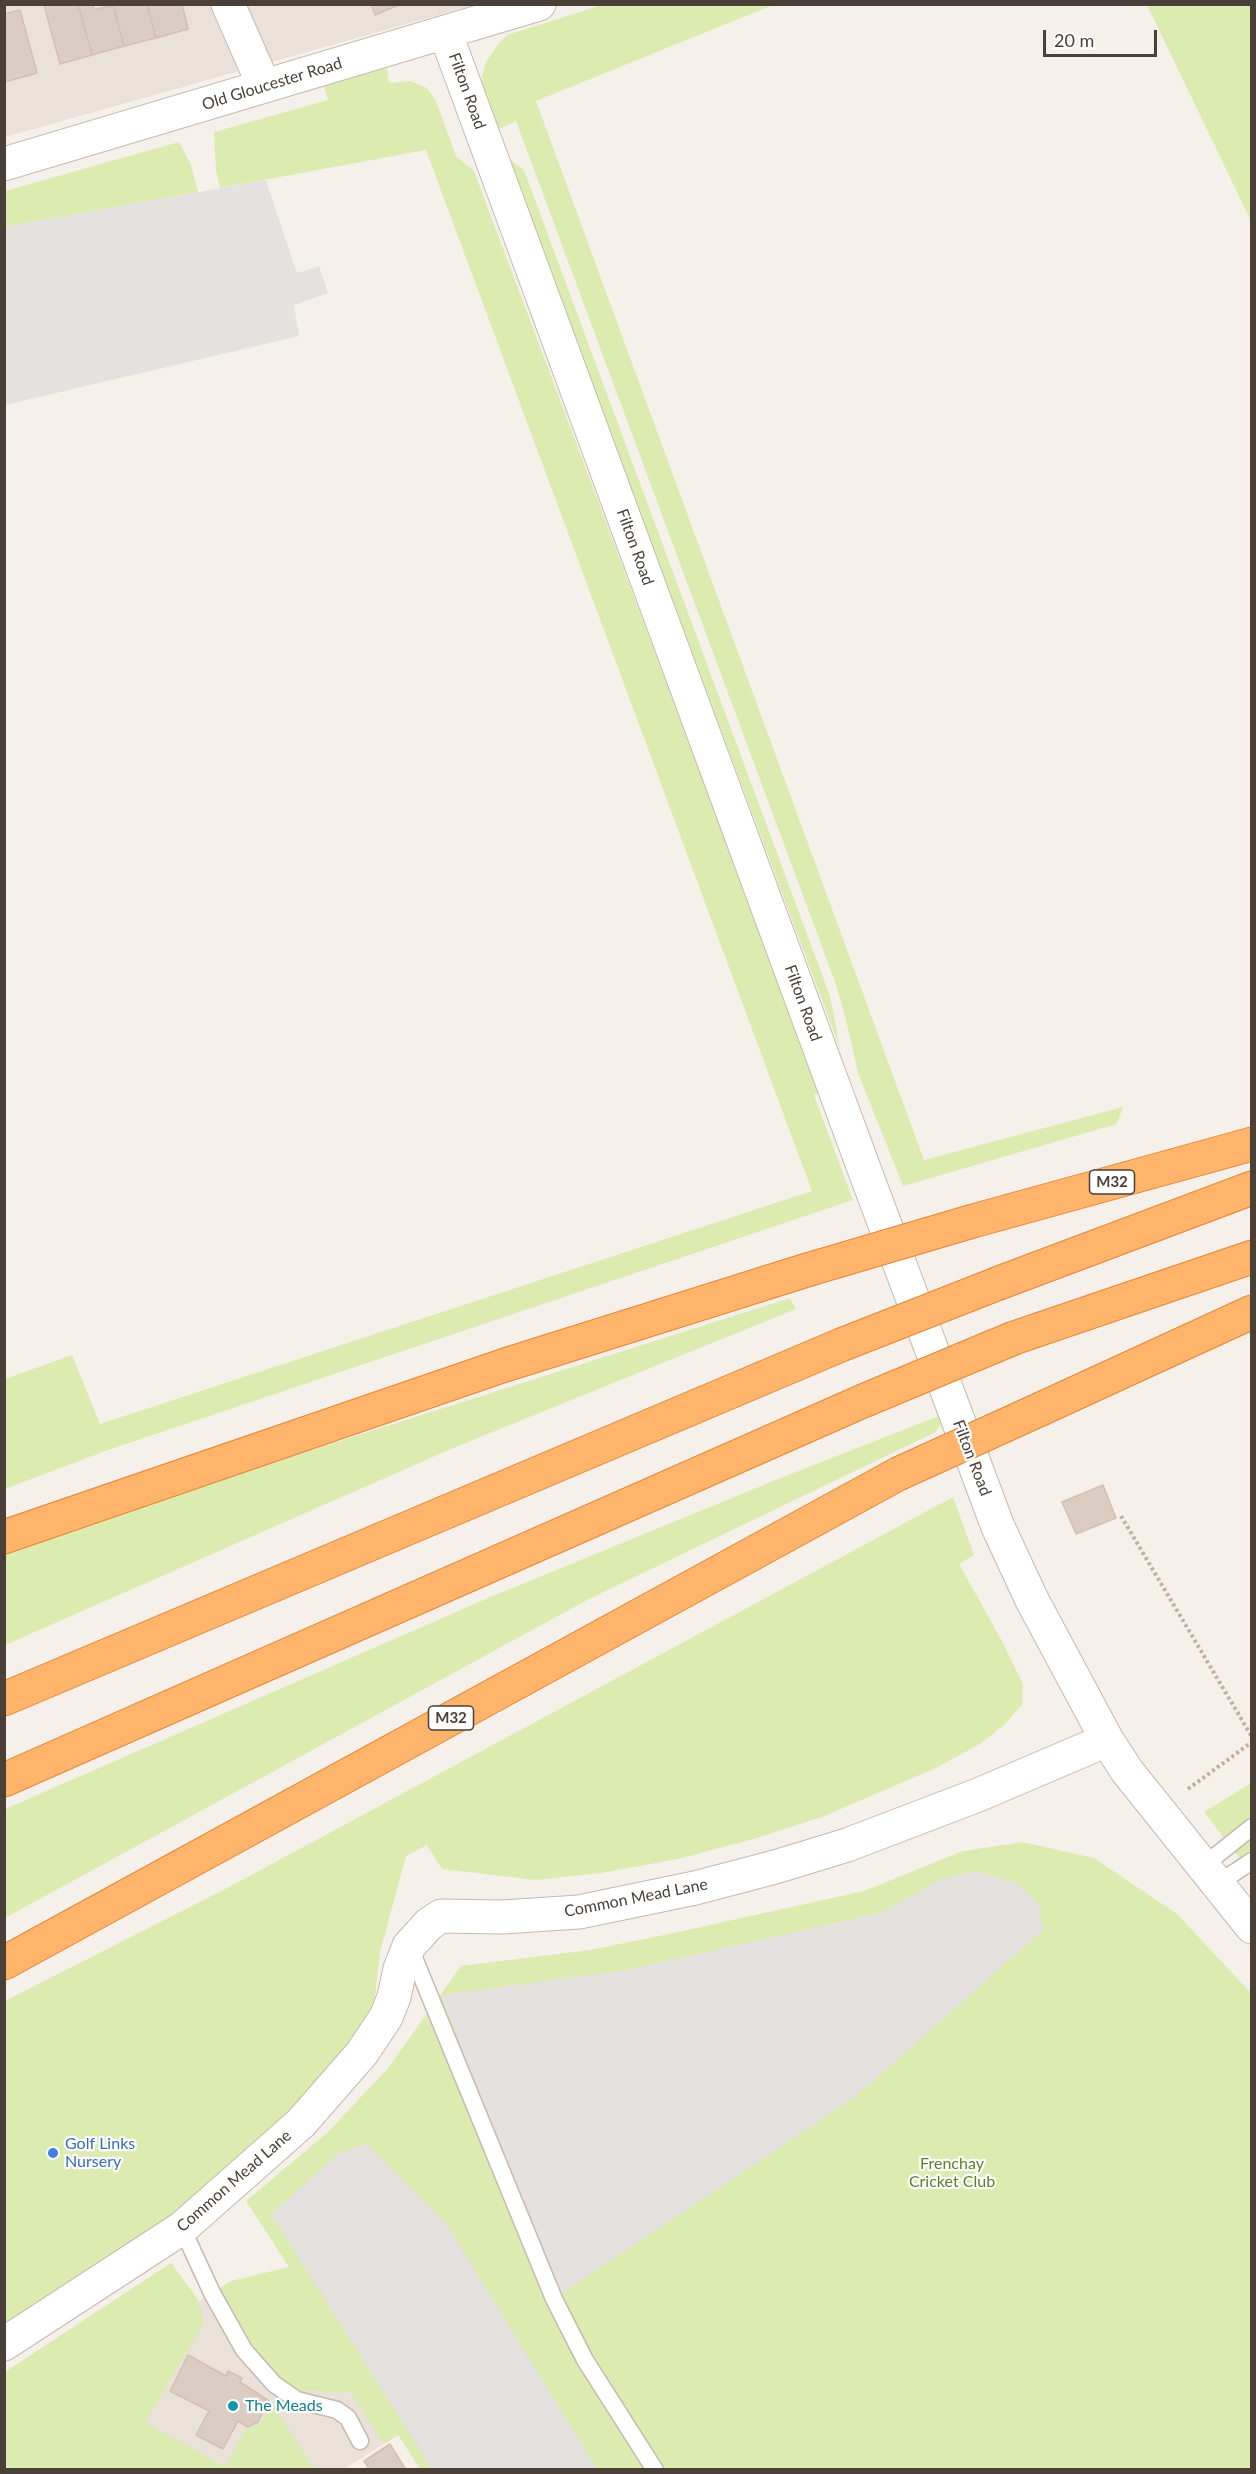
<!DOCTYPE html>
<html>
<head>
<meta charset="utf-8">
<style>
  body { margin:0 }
  #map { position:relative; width:1256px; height:2474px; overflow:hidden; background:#f6f0ea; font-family:Lato,sans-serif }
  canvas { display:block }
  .frame { position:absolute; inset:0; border:6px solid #4b4037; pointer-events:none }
  .scale { position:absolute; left:1043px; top:30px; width:114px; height:27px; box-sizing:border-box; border:3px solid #4b4037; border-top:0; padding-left:8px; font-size:18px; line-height:21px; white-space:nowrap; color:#4b4037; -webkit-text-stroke:4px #fff; paint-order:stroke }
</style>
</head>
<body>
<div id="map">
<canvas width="1256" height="2474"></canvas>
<div class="frame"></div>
<div class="scale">20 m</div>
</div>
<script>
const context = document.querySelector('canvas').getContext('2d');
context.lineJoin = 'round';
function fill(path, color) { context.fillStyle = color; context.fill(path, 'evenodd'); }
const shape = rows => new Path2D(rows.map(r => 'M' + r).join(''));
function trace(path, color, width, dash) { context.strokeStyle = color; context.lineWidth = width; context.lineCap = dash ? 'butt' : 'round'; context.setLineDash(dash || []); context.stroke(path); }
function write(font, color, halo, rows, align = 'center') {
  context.font = font + ' Lato,sans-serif'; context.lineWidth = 4.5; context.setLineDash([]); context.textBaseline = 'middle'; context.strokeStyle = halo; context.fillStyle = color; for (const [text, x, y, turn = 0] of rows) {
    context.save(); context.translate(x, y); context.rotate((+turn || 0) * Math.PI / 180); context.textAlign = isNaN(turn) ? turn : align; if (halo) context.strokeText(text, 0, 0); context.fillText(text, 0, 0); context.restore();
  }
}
fill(shape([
  [5,5,474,5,5,137],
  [171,2263,199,2301,231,2281,398,2435,344,2469,27,2470,5,2372]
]), '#eae1d8');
fill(shape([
  [602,5,773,5,536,101,924,1160,1123,1107,1117,1124,903,1186,858,1073,846,1020,835,982,516,121,497,130,482,89,482,76,486,62,499,43,507,35],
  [1147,5,1251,5,1251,221],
  [387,68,389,83,410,81,427,88,436,101,456,156,474,171,820,1092,814,1095,853,1200,108,1450,5,1489,5,1379,72,1355,100,1424,812,1191,426,150,220,188,216,171,214,132,328,100,324,86],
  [179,142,191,165,198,192,5,227,5,191],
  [507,157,524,170,830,996,840,1048],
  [790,1298,796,1309,458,1446,5,1645,4,1554,305,1452],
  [949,1412,936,1432,589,1599,5,1918,5,1809,488,1598,783,1477],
  [953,1497,974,1555,959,1564,1002,1641,1023,1684,1022,1705,1004,1725,980,1744,936,1768,822,1817,750,1840,678,1859,601,1873,536,1880,442,1869,427,1845,406,1856,380,1952,373,2014,347,2052,255,2144,175,2214,5,2329,5,2001,229,1887],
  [1251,1783,1251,1873,1204,1812],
  [1023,1842,1094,1858,1177,1914,1251,1993,1251,2469,420,2469,398,2435,384,2444,351,2393,292,2390,271,2373,247,2337,219,2289,231,2281,289,2267,246,2201,328,2132,388,2068,461,1966,590,1950,674,1933,864,1891,963,1851],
  [171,2263,199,2301,203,2324,145,2422,225,2467,246,2429,259,2425,272,2403,314,2469,5,2469,5,2372]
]), '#dcecb1');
fill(shape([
  [266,180,297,273,319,266,328,293,294,305,299,336,5,405,5,227],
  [976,1871,1017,1883,1039,1904,1043,1930,855,2097,558,2296,441,1995,627,1970,883,1912,941,1879],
  [367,2144,446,2223,597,2469,432,2469,271,2214,339,2153]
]), '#e4e1df');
const building = shape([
  [78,4,92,55,60,64,44,5,78,4],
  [78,4,93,4,94,10,113,5,124,46,92,55,78,4],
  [147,4,182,4,188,29,156,38,147,4],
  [147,4,156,38,124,46,113,5,147,4],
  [371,4,401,4,375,15,371,4],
  [20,10,37,73,5,82,4,14,20,10],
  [1103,1485,1116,1518,1076,1534,1062,1502,1103,1485],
  [188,2355,226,2376,228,2371,242,2378,240,2382,269,2401,258,2422,248,2427,238,2421,223,2449,196,2435,209,2411,170,2391,188,2355],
  [390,2444,406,2470,370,2470,364,2461,390,2444]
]);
fill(building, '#dbcdc2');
trace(building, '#d4c0b2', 1.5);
const lane = shape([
  [1203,1866,1252,1827],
  [1217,1884,1252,1861],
  [410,1948,554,2299,585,2360,655,2470],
  [182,2228,212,2293,244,2350,274,2384,297,2400,337,2410,348,2418,360,2441]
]);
const street = shape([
  [228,4,264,86],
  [445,32,866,1174,998,1527,1032,1600,1107,1740,1127,1771,1252,1927],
  [4,164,539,4],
  [4,2344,182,2228,301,2123,362,2053,386,2017,394,1997,400,1969,409,1946,429,1924,441,1916,503,1917,579,1912,695,1888,775,1867,847,1845,978,1795,1107,1740]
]);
const highway = shape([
  [973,1221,1252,1144],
  [999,1283,1252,1188],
  [1014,1338,1252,1257],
  [1043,1408,1252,1312],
  [4,1537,505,1365,807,1270],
  [4,1699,841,1345],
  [4,1780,863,1401],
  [4,1963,898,1474]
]);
trace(lane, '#c5b9af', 19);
trace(street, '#c5b9af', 35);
trace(highway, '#e68534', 35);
trace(shape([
  [1121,1516,1252,1737],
  [1188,1789,1252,1742]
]), '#c5af9c', 4, [3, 3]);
trace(lane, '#fff', 16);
trace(street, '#fff', 33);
trace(highway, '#ffb46c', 33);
const highwayBridge = shape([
  [807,1270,973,1221],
  [841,1345,999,1283],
  [863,1401,1014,1338],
  [898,1474,1043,1408]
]);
trace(highwayBridge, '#e68534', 35, []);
trace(highwayBridge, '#ffb46c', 33);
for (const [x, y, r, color] of [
  [53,2153,6,"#3f7fe0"],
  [233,2406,6,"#0f9aa8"]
]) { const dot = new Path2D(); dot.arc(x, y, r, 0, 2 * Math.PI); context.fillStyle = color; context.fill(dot); trace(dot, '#fff', 2); }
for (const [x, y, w] of [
  [1112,1182,45],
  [451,1718,45]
]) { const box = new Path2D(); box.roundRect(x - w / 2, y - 12, w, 24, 4.5); context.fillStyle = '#fff'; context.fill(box); trace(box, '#4b4037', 1.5); }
write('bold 15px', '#4b4037', null, [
  ["M32",1112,1182],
  ["M32",451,1718]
]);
write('16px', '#4b4037', '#fff', [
  ["Old Gloucester Road",272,84,-17],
  ["Filton Road",467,91,70],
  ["Filton Road",635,547,70],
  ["Filton Road",803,1003,70],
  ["Filton Road",972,1458,69],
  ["Common Mead Lane",636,1898,-11],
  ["Common Mead Lane",234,2181,-41]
]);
write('16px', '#366cbe', '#fff', [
  ["Golf Links",65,2144],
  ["Nursery",65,2162]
], 'left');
write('16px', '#598126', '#fff', [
  ["Frenchay",952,2164],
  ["Cricket Club",952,2182]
]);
write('16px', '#0d838f', '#fff', [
  ["The Meads",245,2406]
], 'left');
</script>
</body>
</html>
